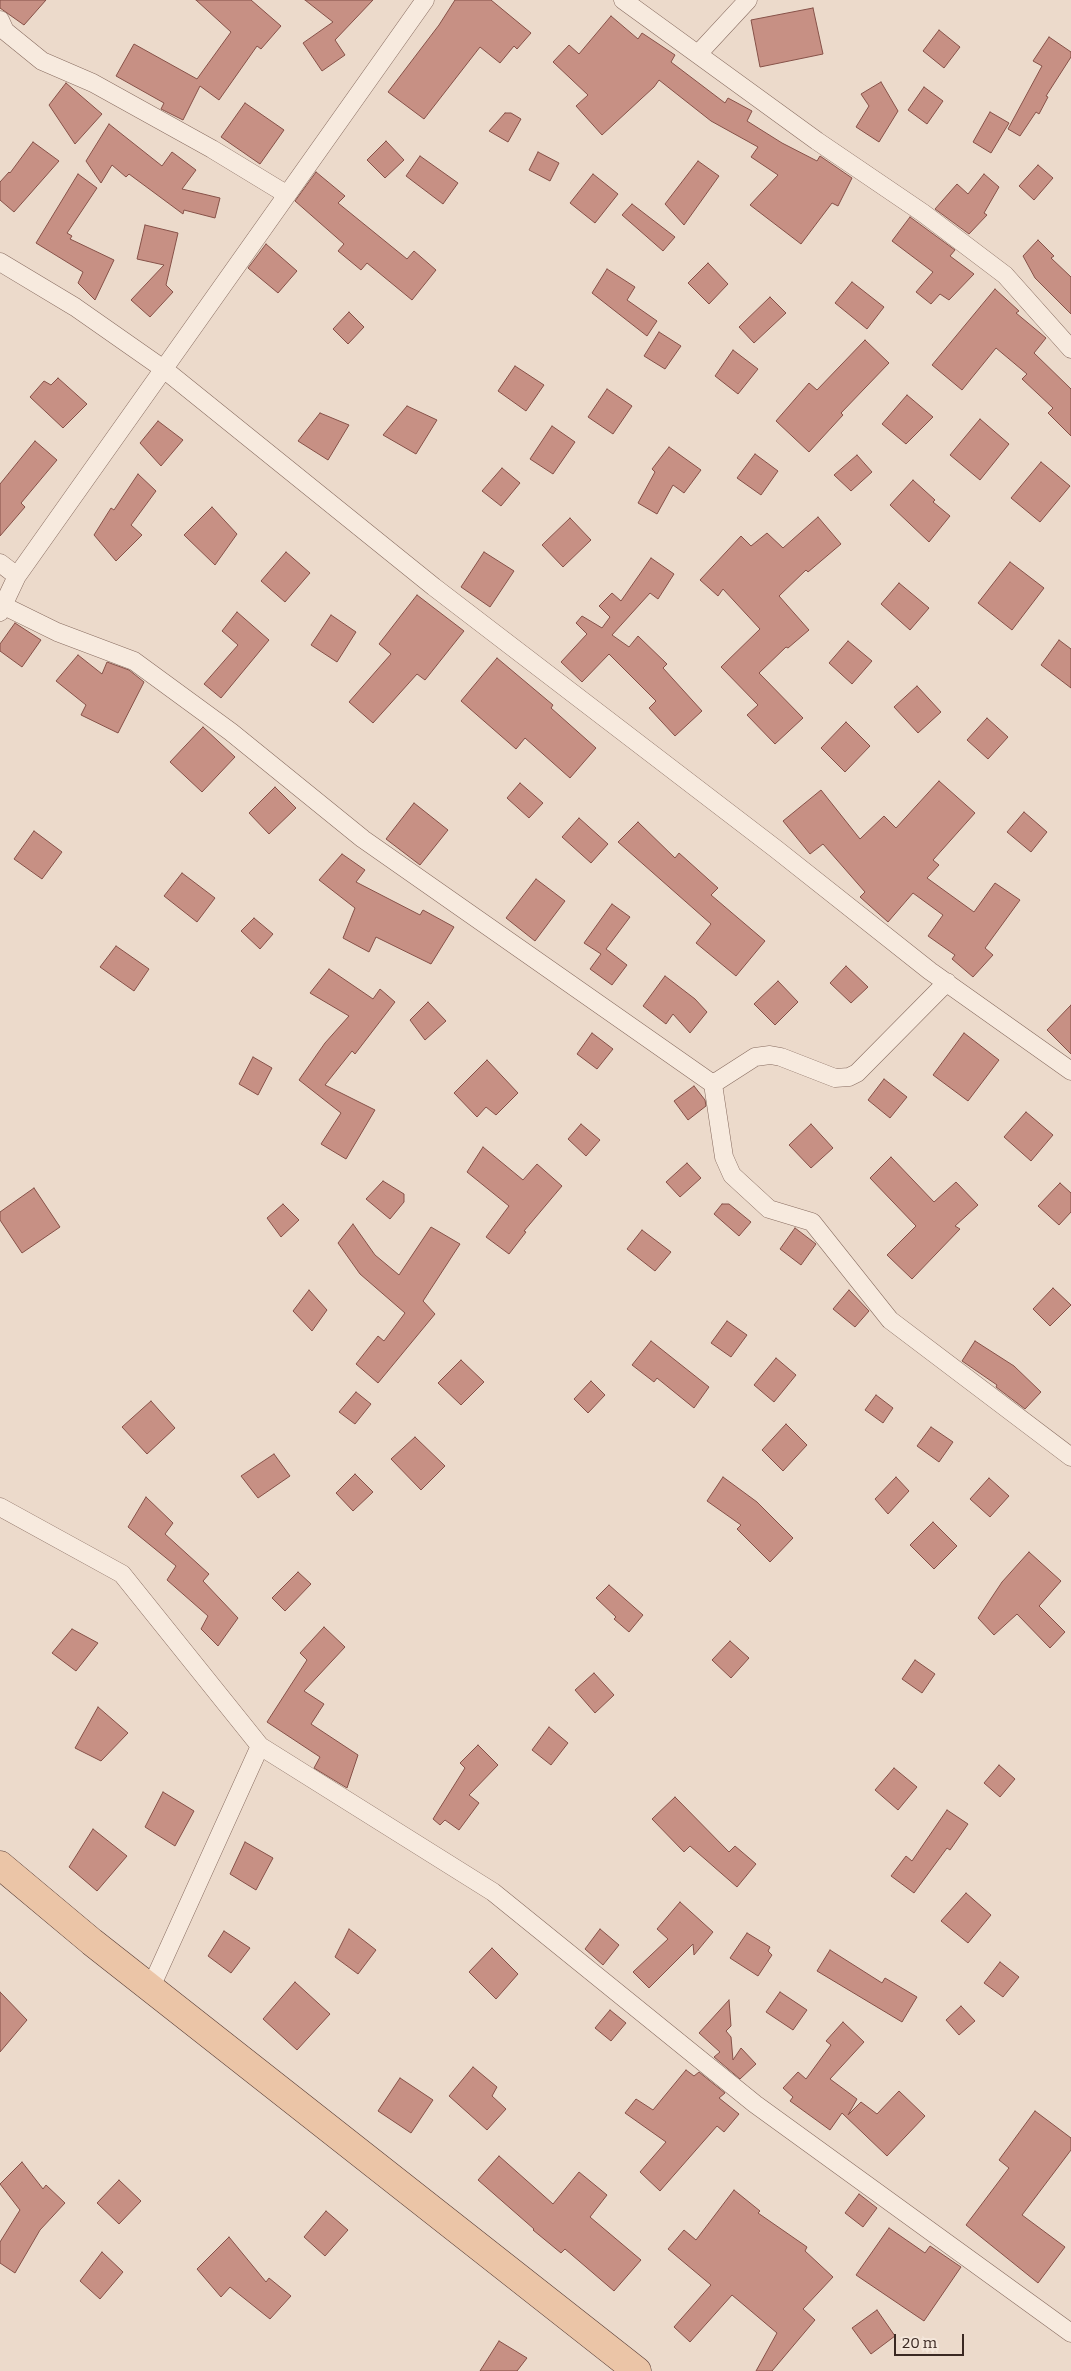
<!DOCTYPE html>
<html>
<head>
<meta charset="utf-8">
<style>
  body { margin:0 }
  #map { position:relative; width:1071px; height:2371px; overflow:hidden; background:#ecdacb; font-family:Bitter,serif }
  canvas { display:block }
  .scale { position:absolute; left:894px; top:2334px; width:70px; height:22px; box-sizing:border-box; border:2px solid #3a2822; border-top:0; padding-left:6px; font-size:15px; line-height:18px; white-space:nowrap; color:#3a2822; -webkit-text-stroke:4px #f4e6da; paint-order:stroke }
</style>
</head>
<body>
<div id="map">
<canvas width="1071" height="2371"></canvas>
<div class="scale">20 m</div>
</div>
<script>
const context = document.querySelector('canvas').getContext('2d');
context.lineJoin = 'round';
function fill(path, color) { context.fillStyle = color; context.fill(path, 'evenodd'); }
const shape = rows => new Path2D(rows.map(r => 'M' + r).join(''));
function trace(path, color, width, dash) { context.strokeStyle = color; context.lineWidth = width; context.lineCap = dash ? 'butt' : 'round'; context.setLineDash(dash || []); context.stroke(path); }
const building = shape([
  [0,0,46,0,24,25,0,8,0,0],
  [196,0,251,0,281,26,261,49,257,46,219,100,200,86,183,120,161,109,164,103,116,76,134,44,197,79,231,32,196,0],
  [305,0,373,0,335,40,345,55,322,71,303,43,333,22,305,0],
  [455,0,491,0,531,33,517,49,514,46,500,63,480,47,424,119,388,92,439,25,455,0],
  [813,8,823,54,760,67,751,20,813,8],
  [611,16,638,39,642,33,675,55,671,62,725,103,728,98,752,111,747,121,782,143,817,161,820,156,852,178,838,206,832,203,801,244,750,205,778,175,751,157,758,147,711,121,659,80,654,87,602,135,576,106,588,95,553,62,569,45,579,54,611,16],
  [939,30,960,47,944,68,923,51,939,30],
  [1049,37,1071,52,1071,57,1046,96,1048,97,1039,114,1036,112,1020,136,1008,129,1042,66,1033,61,1049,37],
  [881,82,898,111,879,142,856,127,869,106,861,94,881,82],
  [66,83,102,114,75,144,49,105,66,83],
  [924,87,943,101,927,124,908,110,924,87],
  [245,103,284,130,260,164,221,137,245,103],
  [990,112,1009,123,991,153,973,142,990,112],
  [505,113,511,113,521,119,508,142,489,131,505,113],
  [109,124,162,166,172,152,196,170,182,189,220,198,215,218,184,210,183,214,129,174,126,177,112,165,101,183,86,161,109,124],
  [386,141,404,160,385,178,367,160,386,141],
  [33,142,59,161,14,212,0,200,0,182,9,172,10,173,33,142],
  [538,152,559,163,550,181,529,170,538,152],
  [420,156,458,183,443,204,406,176,420,156],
  [698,161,719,176,684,225,665,204,698,161],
  [1038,165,1053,178,1034,200,1019,186,1038,165],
  [316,172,345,196,338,203,407,259,414,251,436,270,412,300,367,263,361,270,338,251,344,244,295,201,316,172],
  [78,174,97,188,67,233,72,236,70,239,114,260,95,300,78,283,83,272,36,243,78,174],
  [593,174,618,194,595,223,570,203,593,174],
  [984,174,999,187,984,213,987,215,969,234,935,209,957,184,968,194,984,174],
  [632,204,675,237,663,251,622,215,632,204],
  [910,217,955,250,950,256,974,274,949,300,940,294,931,304,916,292,933,272,892,241,910,217],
  [145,225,178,233,166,285,173,292,150,317,131,300,164,265,137,259,145,225],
  [1038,240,1054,256,1051,258,1071,277,1071,314,1035,278,1023,256,1038,240],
  [266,244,297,271,278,293,248,268,266,244],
  [708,263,728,284,709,304,688,283,708,263],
  [607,269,635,287,627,300,657,321,647,336,592,293,607,269],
  [852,282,884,307,867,329,835,303,852,282],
  [995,289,1019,311,1016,313,1046,338,1034,353,1071,389,1071,436,1048,413,1053,408,1022,379,1027,374,996,348,962,390,932,365,995,289],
  [770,297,786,313,754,343,739,327,770,297],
  [349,312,364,327,348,344,333,329,349,312],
  [659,332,681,346,665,369,644,356,659,332],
  [865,340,889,363,841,413,843,415,809,452,776,421,809,383,817,390,865,340],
  [733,350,758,369,738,394,715,376,733,350],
  [515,366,544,385,526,411,498,391,515,366],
  [58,378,87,404,63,428,30,397,44,381,51,385,58,378],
  [607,389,632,406,613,434,588,417,607,389],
  [907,395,933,417,906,444,882,424,907,395],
  [407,406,437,420,416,454,383,435,407,406],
  [320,413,349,425,328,460,298,441,320,413],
  [980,419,1009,444,980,480,950,455,980,419],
  [158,421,183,440,161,466,140,443,158,421],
  [552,426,575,442,553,474,530,459,552,426],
  [35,441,57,460,21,503,25,507,0,536,0,484,35,441],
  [669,447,701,470,684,493,673,485,657,514,638,503,655,472,652,469,669,447],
  [755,454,778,471,761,495,737,478,755,454],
  [857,455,872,472,851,491,834,475,857,455],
  [1041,462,1070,486,1040,522,1011,498,1041,462],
  [502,468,520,483,501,506,482,491,502,468],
  [138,474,156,491,131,525,142,535,116,561,94,535,111,508,114,510,138,474],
  [913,480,935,500,933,502,950,516,929,542,890,505,913,480],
  [212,507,237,534,215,565,184,535,212,507],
  [818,517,841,544,808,572,806,570,779,596,809,630,788,648,786,647,759,673,803,718,775,744,747,715,758,705,721,667,760,629,723,589,718,596,700,580,741,536,751,546,767,533,783,548,818,517],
  [570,518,591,540,563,567,542,545,570,518],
  [286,552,310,573,285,602,261,581,286,552],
  [484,552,514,571,490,607,461,587,484,552],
  [651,558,674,574,658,599,650,593,612,635,629,647,638,636,667,664,663,668,702,711,675,736,649,708,656,701,609,654,582,682,561,662,587,634,576,623,582,616,602,628,610,617,599,606,612,593,621,601,651,558],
  [1010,562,1044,588,1012,630,978,603,1010,562],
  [899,583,929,608,910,630,881,604,899,583],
  [417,595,464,631,425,680,417,674,373,723,349,702,391,654,379,644,417,595],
  [237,612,269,640,221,698,204,684,238,645,222,631,237,612],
  [331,615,356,632,337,662,311,645,331,615],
  [15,623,41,640,22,667,0,651,0,644,15,623],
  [1059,640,1071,649,1071,688,1041,665,1059,640],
  [848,641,872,661,852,684,829,663,848,641],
  [78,655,102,674,107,662,129,670,144,682,118,733,81,715,86,705,56,681,78,655],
  [497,658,553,705,551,708,596,748,570,778,525,738,516,749,461,701,497,658],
  [917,686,941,712,918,733,894,707,917,686],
  [987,718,1008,737,988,759,967,740,987,718],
  [846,722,870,746,845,772,821,748,846,722],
  [203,727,235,757,202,792,170,762,203,727],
  [939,781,975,813,933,860,939,865,927,878,974,912,995,883,1020,900,985,948,993,955,973,977,952,959,955,955,928,936,943,915,913,893,888,922,860,897,865,892,823,844,810,854,783,821,821,790,860,839,884,816,896,828,939,781],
  [520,783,543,803,529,818,507,798,520,783],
  [275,787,296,808,269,834,249,813,275,787],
  [414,803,448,830,420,865,386,839,414,803],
  [1024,812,1047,832,1031,852,1007,832,1024,812],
  [579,818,608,844,591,863,562,837,579,818],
  [638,822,675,858,679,853,718,888,711,895,765,941,736,976,696,943,711,924,618,842,638,822],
  [34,831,62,852,42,879,14,859,34,831],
  [342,854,365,870,356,882,420,915,423,910,454,927,431,964,376,937,369,952,343,938,355,908,319,880,342,854],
  [182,873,215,898,197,922,164,896,182,873],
  [536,879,565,901,535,941,506,918,536,879],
  [612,904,630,917,606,949,627,965,612,985,590,969,601,954,584,943,612,904],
  [254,918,273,934,260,949,241,931,254,918],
  [116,946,149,969,134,991,100,967,116,946],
  [846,966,868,987,851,1003,830,983,846,966],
  [329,969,373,999,380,989,395,1002,355,1054,352,1051,325,1085,375,1110,346,1159,321,1144,341,1113,299,1080,325,1043,349,1016,310,993,329,969],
  [665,976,695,999,707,1012,690,1033,673,1014,666,1024,643,1006,665,976],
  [778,981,798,1002,775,1025,754,1004,778,981],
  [428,1002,446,1021,425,1040,410,1020,428,1002],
  [1071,1005,1071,1054,1047,1030,1071,1005],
  [592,1033,613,1049,597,1069,577,1054,592,1033],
  [964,1033,999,1060,968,1101,933,1075,964,1033],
  [253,1057,272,1068,258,1095,239,1084,253,1057],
  [487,1060,518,1093,496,1115,486,1107,477,1117,454,1093,487,1060],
  [884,1079,907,1097,890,1118,868,1100,884,1079],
  [694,1086,705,1100,706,1106,688,1120,674,1101,694,1086],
  [1026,1112,1053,1135,1031,1161,1004,1137,1026,1112],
  [581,1124,600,1140,586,1156,568,1139,581,1124],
  [811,1124,833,1148,811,1168,789,1145,811,1124],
  [483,1147,523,1180,537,1164,562,1186,524,1231,526,1232,509,1254,486,1237,509,1206,467,1172,483,1147],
  [891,1157,934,1202,956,1182,978,1205,955,1226,960,1229,912,1279,887,1255,916,1226,870,1178,891,1157],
  [687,1163,701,1178,680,1197,666,1182,687,1163],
  [383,1181,404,1194,404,1202,390,1219,366,1199,383,1181],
  [1060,1183,1071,1193,1071,1212,1059,1225,1038,1206,1060,1183],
  [34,1188,60,1227,22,1253,0,1220,0,1212,34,1188],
  [283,1204,299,1220,281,1237,267,1218,283,1204],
  [722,1204,729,1204,751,1222,739,1236,714,1214,722,1204],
  [353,1224,375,1255,399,1275,431,1227,460,1244,423,1301,435,1314,378,1383,356,1364,378,1336,384,1341,405,1313,360,1274,338,1243,353,1224],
  [795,1228,816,1244,801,1265,780,1249,795,1228],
  [642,1230,671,1252,655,1271,627,1249,642,1230],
  [1053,1288,1071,1305,1050,1326,1033,1309,1053,1288],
  [309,1290,327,1310,312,1331,293,1311,309,1290],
  [849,1290,869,1311,855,1327,833,1309,849,1290],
  [727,1321,747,1335,731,1357,711,1343,727,1321],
  [651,1341,709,1387,694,1408,657,1378,654,1382,632,1365,651,1341],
  [975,1341,1014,1366,1041,1392,1025,1409,996,1387,997,1385,962,1361,975,1341],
  [776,1358,796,1375,774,1402,754,1385,776,1358],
  [461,1360,484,1382,461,1405,438,1383,461,1360],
  [591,1381,605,1395,588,1413,574,1399,591,1381],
  [356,1392,371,1404,355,1424,339,1412,356,1392],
  [876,1395,893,1408,883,1423,865,1410,876,1395],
  [151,1401,175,1428,147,1454,122,1427,151,1401],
  [786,1424,807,1445,783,1471,762,1450,786,1424],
  [931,1427,953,1442,939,1462,917,1446,931,1427],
  [415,1437,445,1466,421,1490,391,1459,415,1437],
  [274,1454,290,1476,258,1498,241,1476,274,1454],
  [355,1474,373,1492,353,1511,336,1493,355,1474],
  [723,1477,757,1502,793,1538,770,1562,737,1529,741,1525,707,1501,723,1477],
  [896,1477,909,1491,888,1514,875,1499,896,1477],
  [989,1478,1009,1496,990,1517,970,1499,989,1478],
  [146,1497,173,1523,165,1534,209,1574,203,1581,238,1618,218,1646,201,1629,208,1616,167,1580,176,1566,128,1527,146,1497],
  [933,1522,957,1546,934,1569,910,1545,933,1522],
  [1029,1552,1061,1581,1039,1606,1065,1632,1050,1648,1017,1614,994,1635,978,1618,1002,1582,1029,1552],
  [298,1572,311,1584,285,1611,272,1598,298,1572],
  [609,1585,643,1615,629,1632,614,1619,616,1617,596,1598,609,1585],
  [324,1627,345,1647,304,1691,324,1704,311,1724,358,1755,347,1788,314,1768,320,1757,267,1722,307,1660,300,1653,324,1627],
  [72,1629,98,1643,76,1671,52,1653,72,1629],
  [730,1641,749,1658,731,1678,712,1660,730,1641],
  [915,1660,935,1674,922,1693,902,1679,915,1660],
  [594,1673,614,1695,595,1713,575,1690,594,1673],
  [98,1707,128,1733,101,1761,75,1748,98,1707],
  [549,1727,568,1743,551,1765,532,1750,549,1727],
  [478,1745,498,1765,469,1795,479,1803,459,1830,445,1820,440,1825,433,1819,465,1768,460,1763,478,1745],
  [999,1765,1015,1779,1000,1797,984,1783,999,1765],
  [894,1768,917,1787,898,1810,875,1790,894,1768],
  [163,1792,194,1811,175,1846,145,1827,163,1792],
  [675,1797,729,1852,735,1846,756,1864,737,1887,690,1846,684,1852,652,1819,675,1797],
  [947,1810,968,1824,950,1850,947,1848,914,1893,891,1876,906,1856,912,1861,947,1810],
  [93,1829,127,1856,97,1891,69,1867,93,1829],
  [245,1842,273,1858,256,1890,230,1874,245,1842],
  [966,1893,991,1915,968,1943,941,1921,966,1893],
  [680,1902,713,1932,694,1955,693,1944,649,1988,633,1972,668,1939,657,1929,680,1902],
  [349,1929,376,1950,358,1974,335,1957,349,1929],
  [600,1929,619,1945,603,1965,585,1949,600,1929],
  [224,1931,250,1948,231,1973,208,1956,224,1931],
  [747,1933,770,1947,768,1951,772,1955,758,1976,730,1958,747,1933],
  [492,1948,518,1974,496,1999,469,1972,492,1948],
  [830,1950,882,1983,885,1978,917,1997,902,2022,817,1971,830,1950],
  [1000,1962,1019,1977,1003,1997,984,1983,1000,1962],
  [295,1982,330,2014,297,2050,263,2019,295,1982],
  [0,1992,27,2020,0,2052,0,1992],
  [780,1992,807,2010,793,2030,766,2012,780,1992],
  [729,2000,731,2026,726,2031,731,2037,733,2060,741,2048,756,2064,740,2079,714,2057,720,2052,699,2033,729,2000],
  [961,2006,975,2021,959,2035,946,2020,961,2006],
  [610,2010,626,2023,611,2041,595,2028,610,2010],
  [843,2022,864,2042,830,2079,857,2099,848,2115,861,2102,877,2114,899,2091,925,2116,887,2156,842,2113,830,2130,790,2101,793,2097,783,2088,798,2072,806,2079,831,2045,826,2041,843,2022],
  [473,2067,497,2087,492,2096,506,2109,487,2130,449,2096,473,2067],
  [686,2070,694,2076,699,2072,725,2093,719,2098,739,2114,724,2132,717,2126,660,2191,640,2172,666,2142,625,2113,636,2099,653,2110,686,2070],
  [400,2078,433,2100,411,2133,378,2111,400,2078],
  [1035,2111,1071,2138,1071,2150,1022,2215,1065,2247,1038,2283,966,2225,1009,2168,999,2160,1035,2111],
  [499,2156,553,2204,579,2172,607,2195,590,2217,641,2260,614,2291,565,2249,561,2253,533,2230,534,2229,478,2180,499,2156],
  [22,2162,43,2189,46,2185,65,2203,40,2230,15,2273,0,2263,0,2242,20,2210,0,2184,22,2162],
  [119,2180,141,2201,119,2224,97,2203,119,2180],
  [734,2190,760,2211,758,2213,807,2247,805,2251,833,2277,803,2309,815,2320,772,2371,756,2371,777,2333,732,2295,690,2342,674,2327,711,2285,668,2249,684,2230,696,2240,734,2190],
  [859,2194,877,2208,863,2227,845,2213,859,2194],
  [326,2211,348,2230,325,2256,304,2237,326,2211],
  [889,2228,925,2253,930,2246,961,2267,924,2321,856,2275,889,2228],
  [229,2237,266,2282,269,2278,291,2296,270,2319,230,2287,221,2297,197,2269,229,2237],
  [102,2252,123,2272,100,2299,80,2281,102,2252],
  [877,2310,895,2336,871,2354,852,2328,877,2310],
  [499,2341,527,2358,517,2371,480,2371,499,2341]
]);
fill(building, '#c79084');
trace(building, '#865148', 1);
const minor = shape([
  [623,0,817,141,923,213,1005,275,1071,349],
  [0,20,5,31,42,61,93,83,212,149,286,194],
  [698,54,748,0],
  [0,262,75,307,165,370,434,587,776,849,930,971,1071,1071],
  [0,563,17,576],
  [4,606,57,632,134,661,231,732,363,839,713,1084,724,1157,732,1175,769,1209,812,1222,890,1320,1071,1457],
  [0,612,17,576,425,0],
  [713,1084,755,1057,770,1055,781,1057,835,1078,849,1077,857,1073,947,982],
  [0,1507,122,1574,260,1746,493,1892,755,2104,1071,2333],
  [151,1987,260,1746]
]);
const primary = shape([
  [0,1865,92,1942,637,2371]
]);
trace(minor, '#886c60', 19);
trace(primary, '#573b34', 29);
trace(minor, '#f7eade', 18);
trace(primary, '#ebc5a7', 28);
</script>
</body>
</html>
